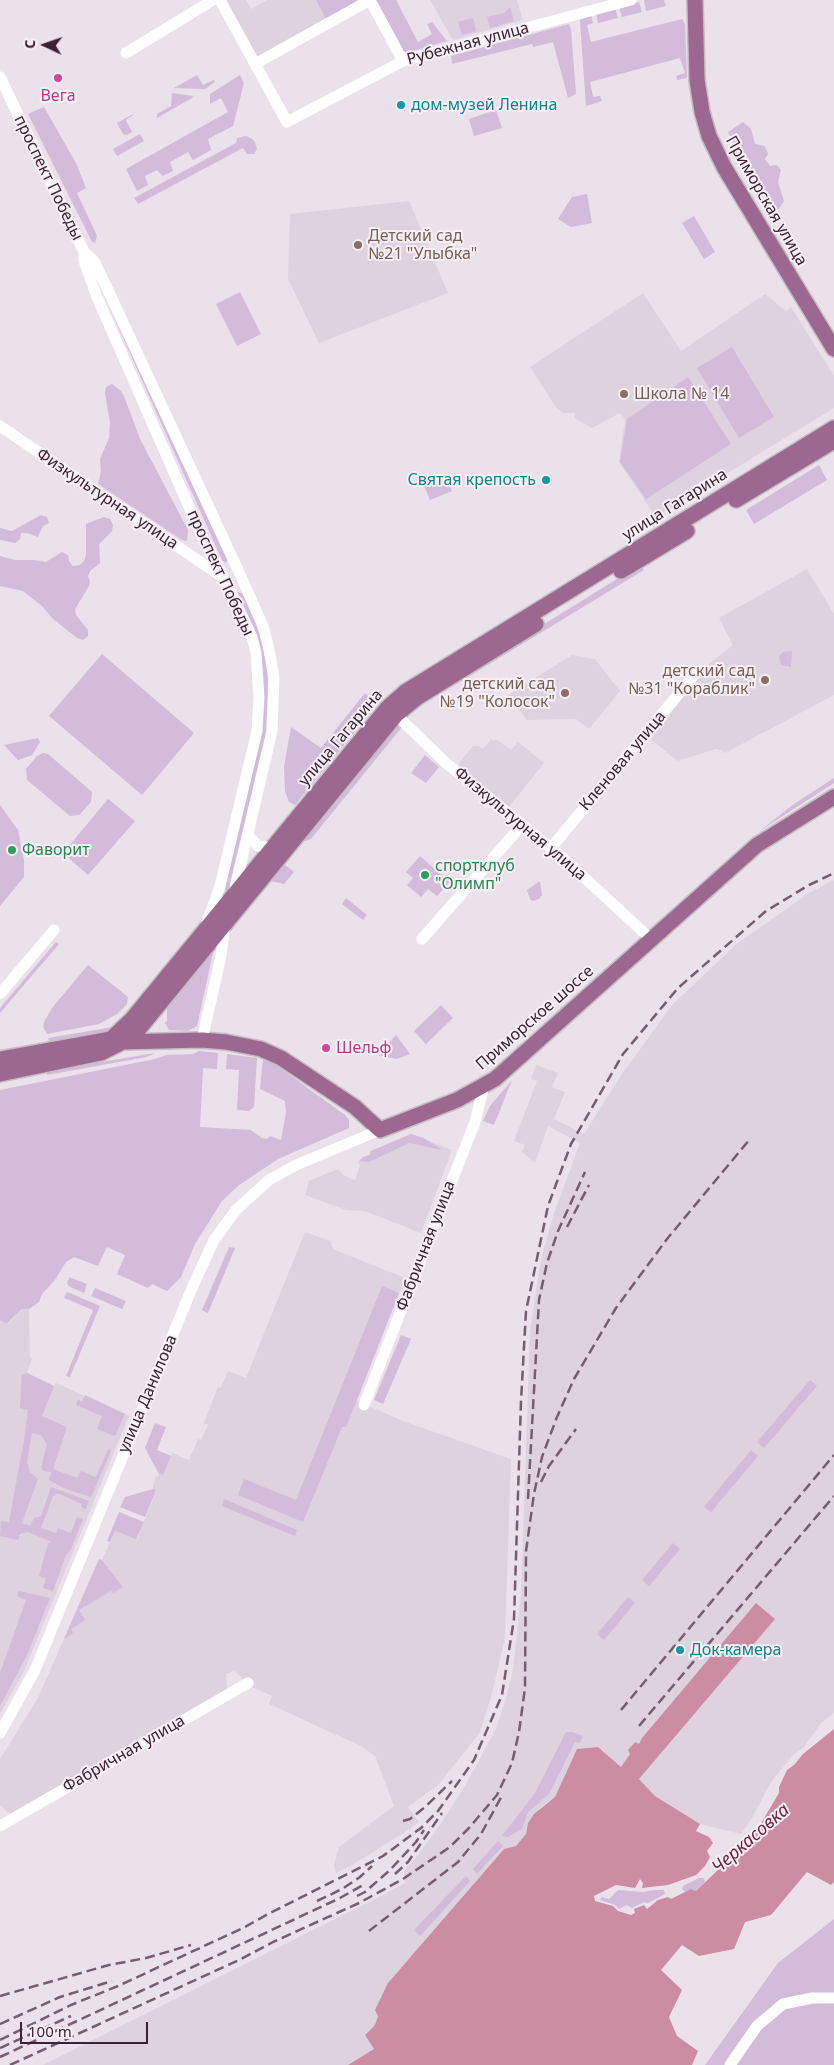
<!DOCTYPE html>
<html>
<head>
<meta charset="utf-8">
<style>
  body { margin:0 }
  #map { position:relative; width:834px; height:2065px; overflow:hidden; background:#eae1ea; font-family:"Noto Sans",sans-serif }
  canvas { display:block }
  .north { position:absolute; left:20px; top:20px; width:50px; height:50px; -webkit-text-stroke:4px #f7f1f7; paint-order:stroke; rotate:273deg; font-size:14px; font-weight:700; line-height:20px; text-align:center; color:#3a2234 }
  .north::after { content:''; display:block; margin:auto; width:18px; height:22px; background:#3a2234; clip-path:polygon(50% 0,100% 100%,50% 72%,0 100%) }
  .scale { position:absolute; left:20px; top:2022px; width:128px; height:22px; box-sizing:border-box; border:2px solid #3a2234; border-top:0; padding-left:6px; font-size:15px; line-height:18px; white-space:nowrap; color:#3a2234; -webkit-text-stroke:4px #f7f1f7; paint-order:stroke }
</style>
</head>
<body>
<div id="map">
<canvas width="834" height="2065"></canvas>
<div class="north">С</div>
<div class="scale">100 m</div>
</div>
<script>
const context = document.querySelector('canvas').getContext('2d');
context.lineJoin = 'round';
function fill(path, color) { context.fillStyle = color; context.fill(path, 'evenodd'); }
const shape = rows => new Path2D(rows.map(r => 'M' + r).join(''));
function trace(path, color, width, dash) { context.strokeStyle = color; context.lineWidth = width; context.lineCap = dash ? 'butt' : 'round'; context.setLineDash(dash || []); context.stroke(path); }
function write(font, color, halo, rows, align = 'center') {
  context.font = font + ' "Noto Sans",sans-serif'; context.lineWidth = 4; context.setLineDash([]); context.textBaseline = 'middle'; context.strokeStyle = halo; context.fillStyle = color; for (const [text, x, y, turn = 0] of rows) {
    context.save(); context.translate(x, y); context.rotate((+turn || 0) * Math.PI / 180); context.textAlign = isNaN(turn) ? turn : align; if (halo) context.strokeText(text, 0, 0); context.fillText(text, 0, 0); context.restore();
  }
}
fill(shape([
  [228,0,246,0,251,9,267,0,365,0,256,59,225,1],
  [430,0,517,0,523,20,453,40],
  [409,201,448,293,319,343,288,279,290,214],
  [643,293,681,351,765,294,786,311,791,307,834,376,834,408,656,517,619,462,625,419,620,413,592,428,575,418,575,413,563,413,556,407,530,367],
  [807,569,834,614,834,695,725,753,722,750,716,749,677,761,651,739,709,664,733,645,719,618],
  [572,655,595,659,620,691,589,729,576,719,527,720,508,695],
  [491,739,494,741,496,739,511,750,518,742,544,763,509,807,459,767,459,763,473,746,478,746,483,749],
  [834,880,834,1713,821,1723,804,1747,793,1755,771,1782,752,1818,741,1834,700,1824,655,1796,639,1779,774,1619,756,1603,639,1745,636,1742,631,1753,621,1767,598,1747,577,1749,555,1797,542,1806,528,1823,526,1834,516,1847,504,1849,388,1983,375,2025,365,2035,375,2049,348,2065,43,2065,383,1895,405,1883,404,1871,421,1851,440,1825,466,1784,495,1731,505,1702,513,1670,521,1595,530,1330,541,1260,553,1216,580,1143,548,1126,535,1163,522,1152,525,1145,514,1141,537,1081,531,1079,536,1065,558,1073,552,1087,565,1092,554,1119,584,1134,622,1074,672,1005,738,943,809,893],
  [411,1134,452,1150,421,1233,365,1211,346,1210,305,1195,309,1181,338,1169,343,1175,355,1180,360,1165,358,1164,359,1161,363,1157,370,1155,371,1151],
  [305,1232,330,1241,333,1249,405,1278,357,1401,403,1421,511,1459,505,1637,491,1698,479,1734,438,1785,408,1807,419,1822,408,1830,352,1865,336,1873,334,1865,339,1847,394,1806,375,1756,361,1746,269,1704,272,1696,254,1688,234,1671,226,1674,227,1690,13,1814,7,1812,0,1805,0,1759,38,1698,78,1607,119,1582,102,1560,115,1531,137,1539,156,1491,153,1489,153,1485,156,1477,158,1477,159,1474,163,1475,172,1453,189,1460,198,1439,201,1440,208,1425,204,1423,218,1387,221,1388,228,1371,246,1378],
  [22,1309,29,1309,30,1356,32,1359,27,1373,54,1386,56,1383,129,1416,24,1671,0,1714,0,1321,8,1323]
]), '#ded2de');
fill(shape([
  [316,0,365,0,327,21],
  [373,0,396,0,418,42,432,34,427,24,432,22,447,41,406,53,403,51],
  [644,0,664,0,666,6,646,11],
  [639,2,642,12,622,17,619,7],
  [510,7,514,21,490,28,487,17,504,13],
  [615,8,618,18,598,23,596,13],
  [591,14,593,23,587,25,591,42,682,19,685,24,687,78,677,80,676,76,685,73,680,58,590,82,593,97,600,96,602,101,586,106,580,21,581,17],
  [473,18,476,31,462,35,458,22],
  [569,24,571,29,576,94,568,98,553,42,533,47,532,44,452,64,451,56],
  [197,75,203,85,214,80,215,82,205,89,174,88],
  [240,75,244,83,233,126,208,139,211,150,193,160,188,152,170,162,173,171,163,176,157,170,145,176,148,185,137,191,126,169,228,112,221,98,210,104,210,94],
  [172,93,193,96,192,98,157,118,157,114,171,106],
  [44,107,76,163,86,188,77,193,97,236,95,243,92,242,28,114],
  [496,110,502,128,474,136,469,119],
  [133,114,133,115,126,120,132,132,127,135,123,134,117,123],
  [743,122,751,129,755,144,765,146,768,154,765,159,770,166,777,165,781,170,778,182,784,201,779,209,769,209,761,186,733,143,728,132],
  [140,134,144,141,117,156,113,149],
  [246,136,252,139,255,142,257,149,254,154,247,154,243,148,138,204,134,198,236,143,237,138],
  [587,194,592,223,571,227,558,219,572,197],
  [694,216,715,252,704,259,682,223],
  [240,292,261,334,237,346,216,304],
  [104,295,228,560,225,563,222,560],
  [732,347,774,417,739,438,697,368],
  [688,377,731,444,646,499,620,462,627,419],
  [112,384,121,391,124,396,140,439,188,530,187,541,182,540,98,484,101,471,100,459,109,438,110,423,105,393,106,387],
  [819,465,827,480,754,524,746,510],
  [446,476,452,491,430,500,424,485],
  [41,515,47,517,49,523,43,526,38,537,27,533,21,533,20,539,15,543,0,540,0,528,12,531],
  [104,517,110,519,113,525,112,531,99,544,100,563,90,571,88,576,90,582,88,588,75,609,76,615,88,630,88,636,83,640,77,638,52,618,42,606,23,591,0,586,0,556,15,560,34,560,46,562,62,552,68,555,69,561,73,566,80,565,84,561,86,555,86,524],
  [641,564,644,570,453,686,451,682],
  [239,592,244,595,262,639,266,660,268,681,266,734,228,891,225,890,224,887,263,706,237,593],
  [792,651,791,667,781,665,779,656,783,652],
  [102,654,194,733,142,795,49,716],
  [365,693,375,702,375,707,295,805,289,802,285,791,284,767,291,727,321,748],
  [397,726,402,727,311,839,306,841,301,839],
  [38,738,40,742,32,755,18,760,4,745],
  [43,753,48,754,92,792,91,802,79,815,70,816,27,780,26,769,37,756],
  [425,755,439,767,426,783,411,773],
  [834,778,834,783,758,832,794,804],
  [108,799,135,821,88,875,63,853],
  [0,805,18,830,24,860,24,877,0,906],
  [420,856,450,882,437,896,428,889,421,897,407,885,413,878,406,872],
  [284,864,294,872,284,884,271,881],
  [540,881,542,895,539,899,533,901,530,899,527,890],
  [346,898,367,915,363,920,342,904],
  [56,942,59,944,0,1013,0,1008],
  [213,953,197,1026,188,1031,169,1030,165,1023,167,1021,167,1006,211,954],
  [88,965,128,997,127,1004,117,1014,99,1024,47,1034,43,1027,45,1020,52,1008],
  [441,1005,453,1018,426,1044,414,1031],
  [113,1027,111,1034,91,1035,49,1042,48,1038],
  [396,1035,410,1054,397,1059,379,1055],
  [199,1051,218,1053,217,1069,203,1068,200,1127,251,1130,262,1138,267,1139,270,1136,281,1140,286,1112,285,1101,260,1089,263,1059,276,1065,345,1115,349,1120,349,1128,278,1159,239,1185,222,1201,195,1244,181,1277,167,1291,152,1284,148,1288,117,1274,125,1255,107,1247,98,1266,74,1257,66,1262,55,1280,42,1294,39,1302,29,1309,22,1309,7,1323,0,1321,0,1090,155,1059,166,1055,193,1054],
  [155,1053,147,1057,47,1075,46,1071],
  [227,1054,257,1058,254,1107,249,1111,237,1110,239,1070,226,1069],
  [512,1080,494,1125,483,1121,490,1106],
  [411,1134,424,1138,442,1150,409,1143,369,1162,359,1161,363,1157,370,1155,371,1151],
  [229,1247,235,1248,208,1313,202,1310],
  [69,1277,87,1284,84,1293,70,1287,67,1284],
  [382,1286,399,1293,346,1427,342,1427,303,1522,238,1495,244,1479,296,1500],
  [95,1288,126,1301,122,1309,91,1296],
  [67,1292,100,1306,70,1377,66,1376,93,1310,64,1298],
  [401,1335,411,1339,383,1404,374,1400],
  [27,1373,54,1386,42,1416,67,1427,53,1469,77,1478,81,1471,96,1477,108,1449,111,1451,91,1497,66,1489,49,1480,51,1472,43,1471,41,1468,47,1444,41,1435,32,1433,27,1462,30,1472,38,1479,22,1523,30,1526,34,1518,41,1516,51,1487,89,1501,86,1509,81,1507,82,1504,62,1495,57,1493,55,1496,53,1496,41,1528,56,1533,58,1528,71,1533,77,1517,83,1519,71,1549,66,1555,53,1591,43,1588,46,1578,39,1576,48,1543,52,1542,28,1532,20,1534,18,1540,0,1536,1,1521,9,1522,24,1440,28,1410,20,1408,22,1375],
  [810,1380,817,1386,764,1448,757,1442],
  [85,1395,125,1414,115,1436,97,1429,102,1416,76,1405,78,1400,82,1402],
  [155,1423,166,1427,157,1450,171,1456,163,1475,159,1474,145,1448],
  [751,1450,758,1456,711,1512,704,1507],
  [153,1489,156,1490,145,1517,120,1507,125,1497],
  [224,1499,297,1530,295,1536,222,1506],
  [119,1512,144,1522,136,1539,115,1531,110,1542,107,1541],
  [673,1543,680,1549,649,1586,642,1580],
  [99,1559,102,1560,123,1587,113,1593,111,1591,79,1610,85,1620,71,1629,73,1633,64,1639],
  [19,1591,50,1598,27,1655,0,1706,0,1673,26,1600,17,1596],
  [628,1597,635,1603,604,1640,597,1634],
  [566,1732,572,1732,583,1736,580,1743,575,1742,549,1794,528,1812,522,1829,508,1837,502,1836,535,1793],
  [498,1841,503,1846,477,1874,473,1869],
  [466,1876,470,1881,420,1936,414,1930],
  [699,1878,704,1878,705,1882,696,1891,691,1889,685,1892,682,1889,683,1886],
  [618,1890,643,1892,655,1890,664,1890,665,1894,648,1903,644,1902,632,1908,627,1905,619,1909,615,1905,600,1900,602,1897,609,1899],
  [834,1919,834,2065,705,2065,778,1963]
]), '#d3bbda');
fill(shape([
  [756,1603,775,1619,639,1779,655,1796,700,1824,696,1831,709,1837,713,1843,707,1851,710,1857,705,1866,696,1875,668,1885,642,1888,643,1883,640,1879,635,1888,616,1885,594,1896,595,1901,613,1906,618,1911,631,1915,635,1913,634,1909,644,1905,647,1909,658,1900,668,1897,671,1899,691,1889,696,1891,743,1846,750,1842,779,1793,779,1787,787,1770,794,1765,803,1754,834,1729,834,1882,831,1885,807,1872,771,1915,745,1922,734,1949,699,1956,682,1945,661,1970,682,1990,669,2017,677,2036,698,2051,692,2065,348,2065,374,2049,365,2035,375,2025,378,2016,375,2010,388,1983,504,1849,516,1846,526,1834,528,1823,534,1814,555,1797,577,1749,598,1747,621,1767,630,1754,628,1750,635,1742,639,1744,642,1738]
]), '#cc8ca2');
const major = shape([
  [695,0,697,80,702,112,709,136,724,167,834,349],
  [736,500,834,441],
  [621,571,687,531],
  [121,1042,202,1040,226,1042,261,1049,281,1058,355,1107,380,1130,457,1100,495,1079,757,845,834,797],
  [0,1059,111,1039,132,1019,388,707,405,692,834,428],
  [0,1074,101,1053,123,1042,139,1029,396,715,418,697,536,624]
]);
trace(major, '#c4bdc2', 18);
trace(shape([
  [220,0,287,122,403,61,631,0],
  [370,0,403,61],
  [126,53,213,0],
  [255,64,370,0],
  [0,77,84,252,94,261,107,288,239,572,263,626,268,645,274,677,272,731,234,893],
  [84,252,84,261,97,297,201,534,225,579,252,637,256,653,259,697,257,731,220,886,207,922],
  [0,426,224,578],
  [391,710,446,763,562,857,652,940],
  [248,836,258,846,272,848],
  [551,848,695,674],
  [422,939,522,825],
  [0,994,54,930],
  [202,1040,221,956,225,923],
  [364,1405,475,1122,484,1086],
  [0,1733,35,1670,192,1288,214,1240,236,1210,269,1180,296,1165,380,1130],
  [0,1826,248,1683],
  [730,2065,757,2026,783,2004,812,1998,834,1998]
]), '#fff', 11);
trace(major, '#9d6890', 15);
trace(shape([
  [567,1227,589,1185],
  [541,1482,549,1466,576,1429],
  [528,1499,539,1300,547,1263,558,1231,585,1172],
  [621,1710,834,1455],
  [639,1726,834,1496],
  [403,1821,410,1819,425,1807,452,1781],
  [395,1874,408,1862,442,1813],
  [357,1896,365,1892,390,1870,416,1842,424,1830],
  [317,1901,342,1889,360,1877,372,1866],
  [369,1931,458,1862,481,1834,503,1794],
  [0,1996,109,1965,146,1958,191,1945],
  [0,2024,60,1997,112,1981],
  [0,2040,71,2005,118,1986,245,1927,268,1914,383,1856,421,1828,438,1811,474,1760,502,1695,514,1619,521,1401,526,1311,548,1206,571,1144,623,1054,678,988,766,911,809,885,834,873],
  [0,2048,71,2016],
  [0,2057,340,1898,363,1885],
  [10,2065,239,1960,273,1942,359,1903,403,1879,450,1847,469,1828,497,1795,512,1763,519,1732,525,1688,526,1551,534,1494,542,1457,557,1417,574,1379,616,1308,667,1239,750,1139]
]), '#755c70', 2.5, [10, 5]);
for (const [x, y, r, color] of [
  [58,78,5,"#d1479c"],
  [401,105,5,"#0f9aa8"],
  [358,245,5,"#8d6e63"],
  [624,394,5,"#8d6e63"],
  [546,480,5,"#0f9aa8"],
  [765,680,5,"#8d6e63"],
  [565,693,5,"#8d6e63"],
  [12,850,5,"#2e9e5b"],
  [425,875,5,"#2e9e5b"],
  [326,1048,5,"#d1479c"],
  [680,1650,5,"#0f9aa8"]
]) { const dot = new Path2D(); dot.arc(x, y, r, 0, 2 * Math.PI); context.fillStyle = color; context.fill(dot); trace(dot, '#f7f1f7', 2); }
write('16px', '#3a2234', '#f7f1f7', [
  ["Рубежная улица",468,44,-15],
  ["проспект Победы",48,178,64],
  ["Приморская улица",766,201,60],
  ["Физкультурная улица",107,499,34],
  ["улица Гагарина",675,505,-32],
  ["проспект Победы",220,573,65],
  ["улица Гагарина",341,738,-50],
  ["Кленовая улица",623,761,-50],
  ["Физкультурная улица",520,824,40],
  ["Приморское шоссе",535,1018,-41],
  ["Фабричная улица",426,1246,-69],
  ["улица Данилова",148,1394,-67],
  ["Фабричная улица",124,1754,-30]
]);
write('16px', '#b23c85', '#f7f1f7', [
  ["Вега",58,96],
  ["Шельф",336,1048,"left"]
]);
write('16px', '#0d838f', '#f7f1f7', [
  ["дом-музей Ленина",411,105],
  ["Святая крепость",536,480,"right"],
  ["Док-камера",690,1650]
], 'left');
write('16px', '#785e54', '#f7f1f7', [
  ["Детский сад",368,236],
  ["№21 \"Улыбка\"",368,254],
  ["Школа № 14",634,394],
  ["детский сад",755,671,"right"],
  ["№31 \"Кораблик\"",755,689,"right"],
  ["детский сад",555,684,"right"],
  ["№19 \"Колосок\"",555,702,"right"]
], 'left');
write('16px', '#27864d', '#f7f1f7', [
  ["Фаворит",22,850],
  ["спортклуб",435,866],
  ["\"Олимп\"",435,884]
], 'left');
write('italic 18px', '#72203b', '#f7f1f7', [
  ["Черкасовка",751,1839,-41]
]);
</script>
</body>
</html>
